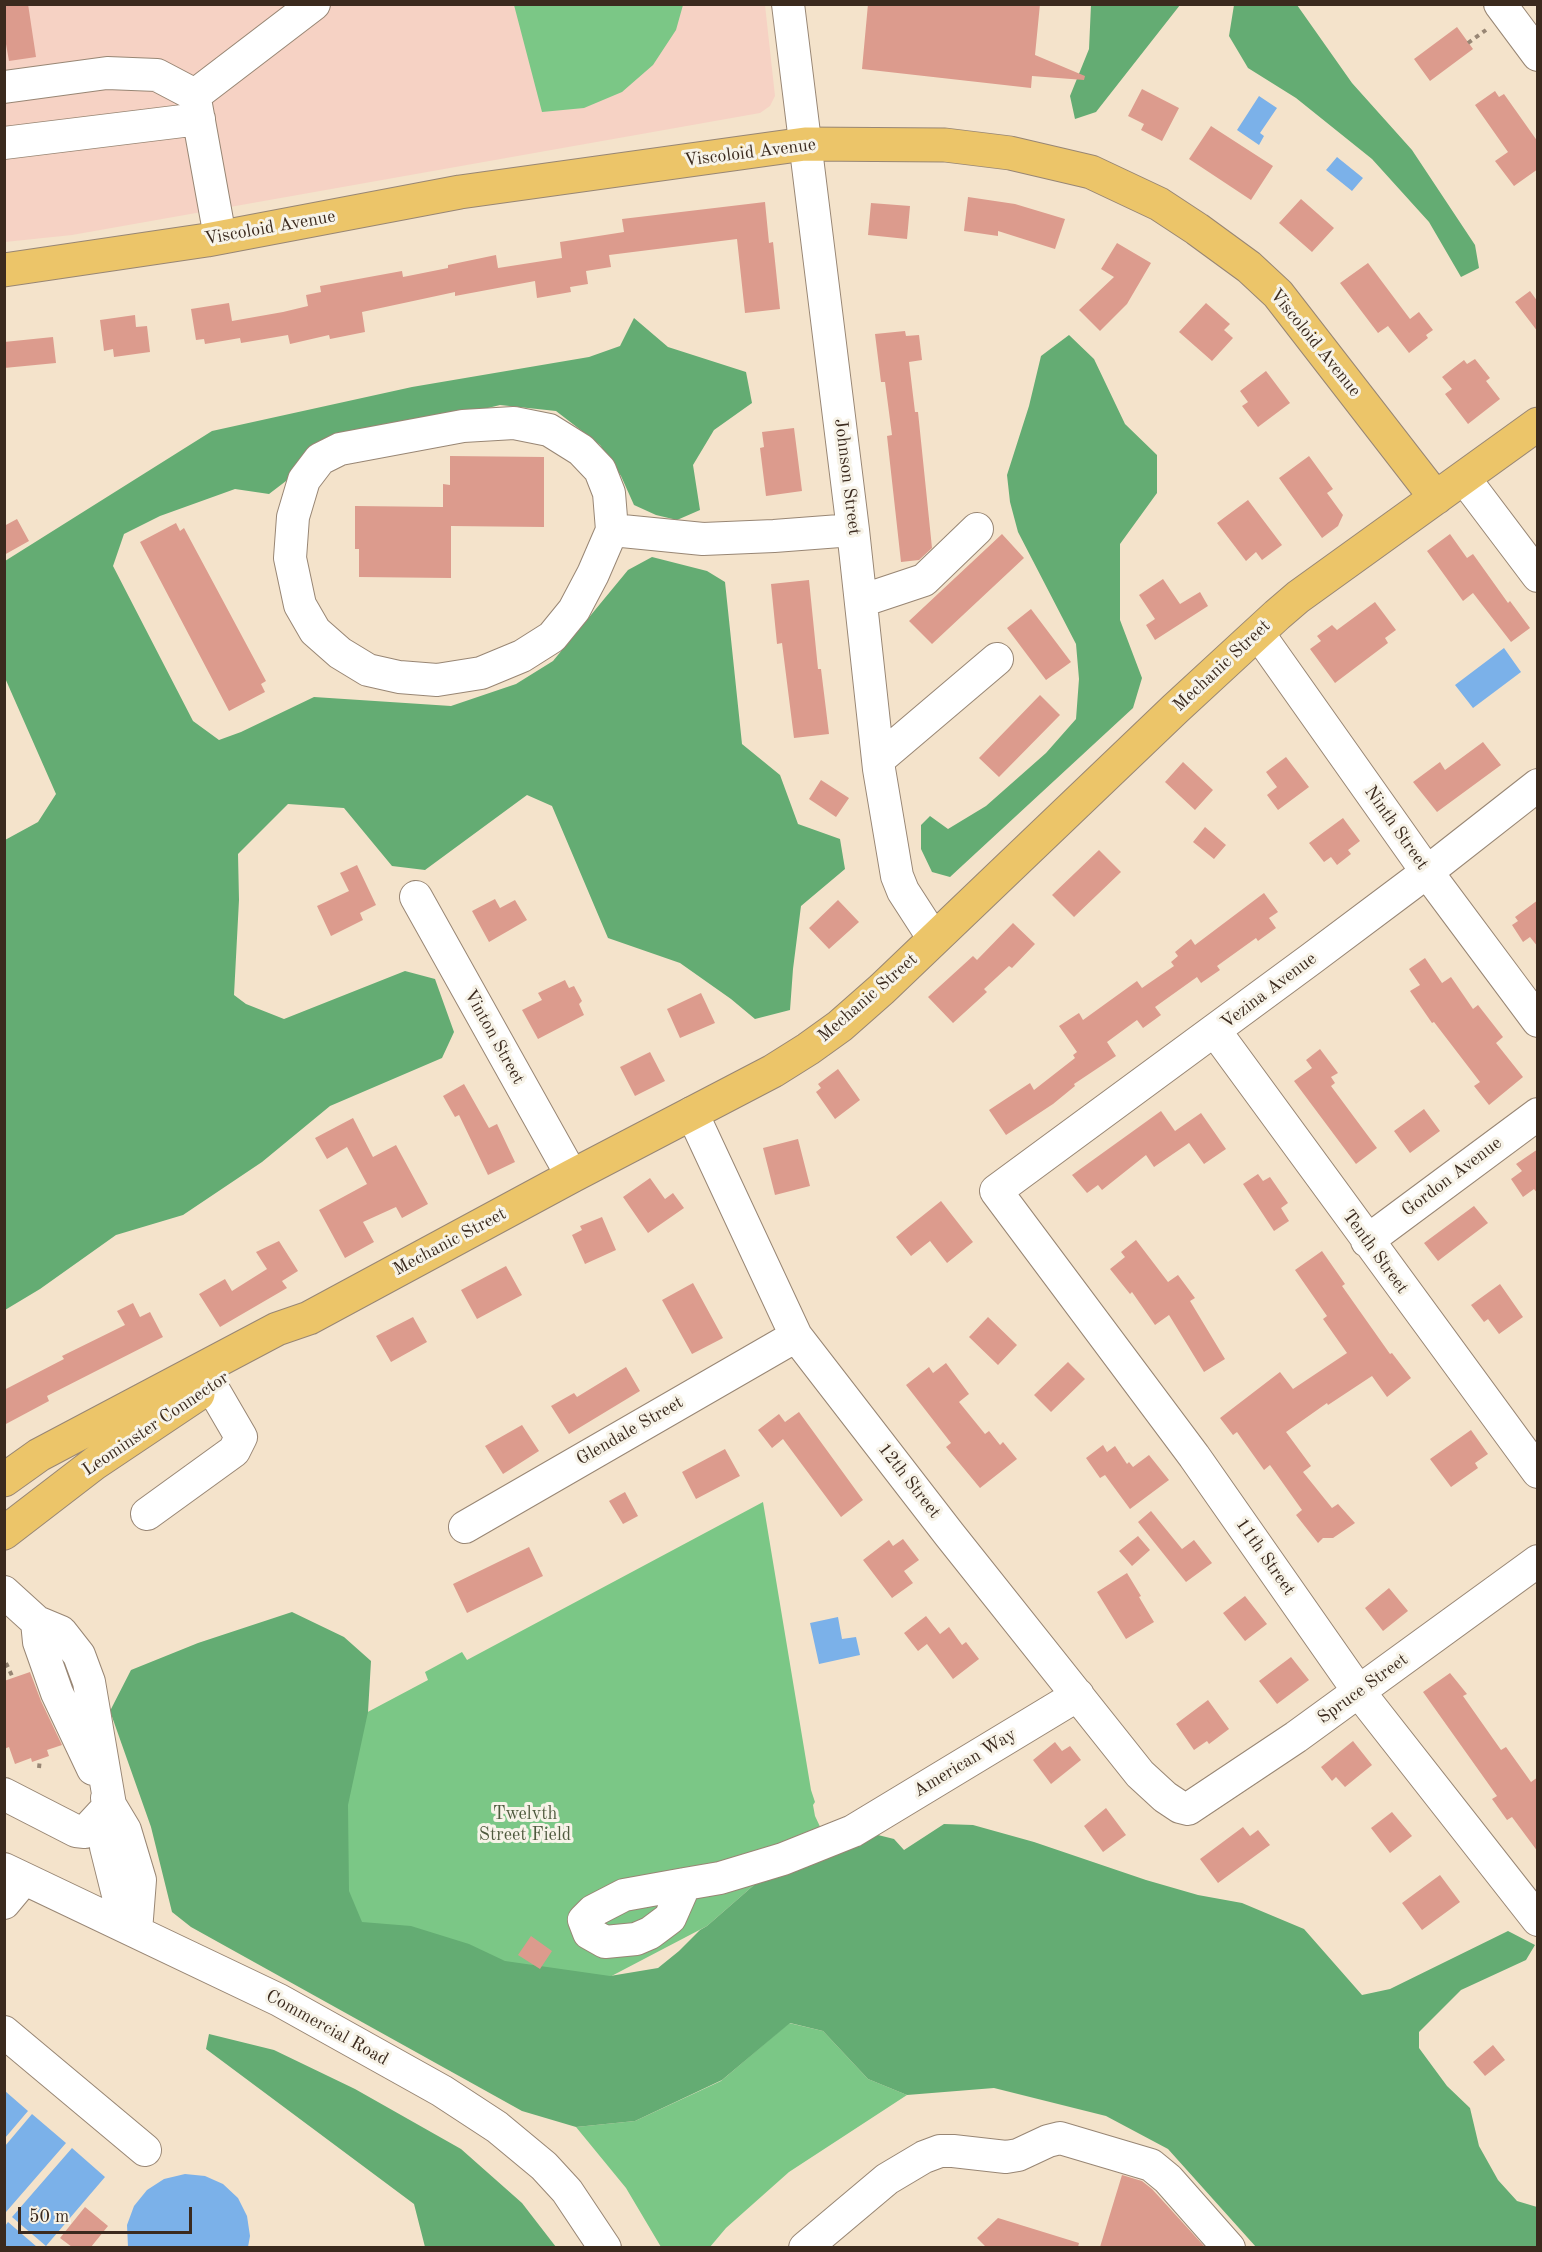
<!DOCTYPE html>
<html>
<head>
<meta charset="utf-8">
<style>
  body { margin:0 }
  #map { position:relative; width:1542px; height:2252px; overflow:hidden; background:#f4e3cb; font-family:"Old Standard TT",serif }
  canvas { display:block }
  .frame { position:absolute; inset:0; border:6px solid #3b2a1e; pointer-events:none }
  .scale { position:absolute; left:18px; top:2207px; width:174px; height:27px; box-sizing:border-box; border:3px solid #3b2a1e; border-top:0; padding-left:8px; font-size:18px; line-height:21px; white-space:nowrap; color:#3b2a1e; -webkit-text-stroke:4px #f7f3e8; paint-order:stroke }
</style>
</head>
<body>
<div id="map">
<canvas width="1542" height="2252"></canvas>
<div class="frame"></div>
<div class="scale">50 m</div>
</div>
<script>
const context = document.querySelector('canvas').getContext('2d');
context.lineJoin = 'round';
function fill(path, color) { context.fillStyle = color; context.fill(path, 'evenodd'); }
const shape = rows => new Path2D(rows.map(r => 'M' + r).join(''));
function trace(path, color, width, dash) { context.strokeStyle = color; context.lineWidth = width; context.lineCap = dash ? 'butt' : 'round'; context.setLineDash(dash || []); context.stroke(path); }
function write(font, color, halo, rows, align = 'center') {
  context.font = font + ' "Old Standard TT",serif'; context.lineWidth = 6; context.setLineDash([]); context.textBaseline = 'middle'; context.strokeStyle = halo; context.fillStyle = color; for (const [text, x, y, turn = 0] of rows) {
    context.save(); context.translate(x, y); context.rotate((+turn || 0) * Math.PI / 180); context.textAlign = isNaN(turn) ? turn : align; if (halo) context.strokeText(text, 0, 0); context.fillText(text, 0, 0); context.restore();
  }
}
fill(shape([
  [4,5,765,5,775,96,770,106,760,113,72,235,5,242]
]), '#f6d2c4');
fill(shape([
  [514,5,514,4,683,5,676,30,653,65,622,92,584,108,542,112],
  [763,1502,811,1790,815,1802,813,1805,815,1816,832,1852,754,1885,707,1926,474,2048,151,1827,428,1680,425,1672,462,1652,467,1660],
  [789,2023,823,2031,868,2079,907,2095,789,2172,726,2228,710,2247,661,2247,626,2188,576,2127,635,2121,721,2081]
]), '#7bc786');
fill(shape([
  [1091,5,1180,5,1096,112,1075,119,1070,96,1089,49],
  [1234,5,1297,5,1352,83,1412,150,1475,245,1479,268,1461,277,1429,222,1372,159,1296,98,1248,68,1229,36],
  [634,318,668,347,746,372,752,403,714,430,693,465,700,510,677,520,656,515,634,505,621,476,600,445,556,411,500,405,327,448,306,456,286,481,269,494,235,489,160,516,124,534,113,566,193,721,219,740,241,732,314,697,451,706,516,684,553,661,628,570,652,557,707,571,725,582,742,744,780,775,798,824,840,839,845,869,801,906,793,969,790,1010,755,1019,731,999,680,963,608,938,552,806,527,795,425,870,392,866,344,808,288,804,238,854,239,900,234,995,246,1004,284,1019,405,971,435,979,454,1032,442,1058,330,1106,262,1162,183,1215,116,1235,40,1289,5,1310,5,840,38,822,56,794,5,678,5,561,212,431,412,387,589,357,620,346],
  [1069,335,1094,359,1125,424,1157,455,1157,493,1120,544,1120,620,1142,678,1133,708,950,877,932,872,921,849,921,825,930,816,948,829,986,806,1046,753,1076,719,1079,679,1076,644,1018,532,1010,502,1007,475,1029,406,1041,356],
  [292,1612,344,1637,371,1661,368,1712,348,1805,349,1891,362,1922,411,1926,469,1944,505,1961,610,1976,658,1968,679,1951,700,1930,707,1926,754,1885,878,1835,894,1839,904,1850,944,1824,973,1825,1034,1842,1146,1880,1198,1895,1242,1903,1304,1929,1362,1995,1390,1989,1508,1931,1535,1945,1526,1960,1461,1990,1419,2032,1419,2048,1447,2086,1470,2108,1479,2146,1498,2180,1517,2201,1537,2207,1537,2247,1256,2247,1168,2149,1106,2116,994,2088,907,2095,868,2079,823,2031,790,2023,722,2080,635,2121,576,2127,522,2111,191,1927,172,1912,151,1827,110,1711,131,1670,198,1643],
  [209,2034,274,2050,355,2089,461,2149,522,2203,556,2247,425,2247,414,2204,206,2049]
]), '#64ac73');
fill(shape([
  [1259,96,1277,108,1260,133,1264,136,1259,145,1237,130],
  [1337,157,1363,178,1352,191,1326,170],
  [1504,648,1521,672,1473,708,1455,685],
  [838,1617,842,1639,856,1637,860,1655,819,1664,810,1623],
  [5,2091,28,2111,5,2138],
  [32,2114,66,2143,6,2212,5,2146],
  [72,2148,105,2177,46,2246,12,2217],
  [185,2174,205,2176,223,2184,238,2198,247,2216,250,2236,248,2247,128,2247,127,2225,134,2206,147,2190,164,2179],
  [8,2222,37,2247,5,2247,5,2226]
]), '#7bb1e9');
fill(shape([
  [4,4,28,4,36,57,9,61,6,44,4,44],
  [868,4,1040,4,1035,55,1085,76,1084,80,1032,76,1031,88,862,69],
  [1457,27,1473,49,1430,81,1414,59],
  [1142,89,1179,108,1162,141,1141,130,1144,124,1128,116],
  [1495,91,1499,97,1504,94,1538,142,1538,169,1514,186,1495,161,1508,152,1475,105],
  [1211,126,1273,166,1251,200,1189,159],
  [968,197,1015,204,1065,219,1055,249,998,231,998,236,964,231],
  [1301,199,1334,228,1312,252,1279,223],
  [765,202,769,243,773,242,780,309,745,313,737,239,609,255,611,267,586,271,588,284,570,287,571,292,537,298,535,281,455,296,455,292,362,312,365,332,330,339,329,335,290,344,288,335,241,343,240,338,205,344,204,339,196,340,191,309,229,303,232,321,283,312,308,306,306,295,321,292,320,286,402,271,403,277,448,268,448,265,496,255,498,268,562,258,560,242,624,232,622,219],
  [871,203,910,206,907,239,868,235],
  [1117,243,1151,263,1127,304,1100,331,1079,310,1114,277,1101,269],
  [1368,263,1410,319,1419,312,1433,330,1426,335,1428,338,1409,353,1388,326,1378,333,1340,283],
  [1530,291,1538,302,1538,332,1515,302],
  [1206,303,1230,324,1224,330,1233,338,1212,361,1179,332],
  [135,315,136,327,147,326,150,352,114,357,113,349,104,351,100,320],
  [905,331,906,336,919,335,922,360,909,362,915,412,918,412,932,548,919,560,901,562,887,436,892,435,885,382,881,382,875,334],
  [53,337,56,363,4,368,4,342],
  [1475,359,1490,378,1486,381,1500,399,1468,424,1445,394,1452,389,1442,377,1464,360,1467,364],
  [1266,371,1290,403,1258,427,1242,406,1248,402,1240,391],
  [794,428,802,491,766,496,760,448,764,447,762,432],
  [450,456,544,457,544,527,451,526,451,578,359,577,359,549,355,549,355,506,443,507,443,484,450,485],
  [1309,456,1333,489,1327,493,1343,515,1338,526,1322,538,1279,478],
  [1248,500,1282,545,1262,560,1256,552,1246,561,1217,523],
  [17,519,29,541,4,555,4,526],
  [176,523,180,531,184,528,266,681,261,684,265,692,229,711,140,542],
  [1002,534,1024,558,932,644,909,621],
  [1450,534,1467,558,1473,554,1508,603,1510,601,1530,628,1511,642,1473,593,1463,601,1427,551],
  [1163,579,1180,604,1200,592,1208,606,1155,640,1146,625,1155,619,1139,595],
  [809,580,818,669,821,669,829,734,794,738,782,643,777,644,771,584],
  [1375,602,1396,630,1385,638,1388,643,1335,683,1310,649,1321,641,1317,636,1332,625,1337,630],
  [1031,609,1071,662,1046,680,1007,628],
  [1040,695,1060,715,999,777,979,758],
  [1483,742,1501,765,1437,812,1413,782,1440,762,1445,770],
  [1286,757,1309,787,1278,810,1267,795,1277,787,1266,772],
  [1183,762,1213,790,1195,810,1165,782],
  [821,780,849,798,836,817,809,799],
  [1343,818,1360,841,1348,850,1351,854,1337,865,1331,857,1324,862,1309,843],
  [1205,827,1226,845,1214,859,1193,842],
  [1099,850,1121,872,1074,917,1052,895],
  [357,865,376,905,360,913,363,920,331,936,317,906,349,891,340,873],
  [1264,893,1278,912,1269,918,1276,928,1258,941,1256,938,1217,966,1220,970,1201,983,1197,977,1155,1007,1161,1015,1143,1028,1137,1020,1107,1042,1116,1056,1074,1084,1075,1086,1053,1104,1006,1135,989,1110,1030,1083,1034,1090,1075,1058,1073,1055,1077,1052,1059,1026,1079,1013,1083,1020,1137,981,1142,988,1174,966,1171,962,1178,956,1175,952,1191,939,1195,945],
  [495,899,500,908,515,900,527,920,489,942,472,911],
  [838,900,859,922,829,949,809,928],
  [1538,900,1538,947,1530,937,1523,942,1512,925,1518,921,1515,917],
  [1013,923,1035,944,1012,968,1009,966,984,989,987,992,953,1023,928,997,973,956,977,960],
  [1425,958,1442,983,1451,977,1473,1009,1478,1005,1503,1037,1496,1043,1523,1077,1489,1105,1474,1086,1480,1082,1434,1022,1432,1023,1410,991,1420,985,1409,969],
  [565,980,569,988,574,986,582,1001,579,1004,584,1015,538,1039,522,1010,542,1000,538,993],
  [701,993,715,1023,680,1038,667,1009],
  [1320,1049,1338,1073,1331,1077,1335,1083,1331,1086,1377,1148,1356,1164,1294,1081,1312,1068,1306,1060],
  [650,1052,665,1081,635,1096,620,1067],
  [838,1069,860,1100,835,1119,816,1092,821,1088,818,1084],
  [464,1084,489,1128,497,1124,515,1162,488,1175,459,1115,455,1117,443,1096],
  [1424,1109,1440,1131,1410,1153,1394,1131],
  [1161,1111,1175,1131,1201,1113,1226,1149,1204,1164,1189,1143,1154,1167,1146,1155,1102,1190,1098,1185,1087,1193,1072,1175],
  [353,1118,373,1157,396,1145,428,1204,402,1218,396,1207,363,1222,374,1242,345,1258,319,1210,367,1184,347,1147,327,1159,315,1138],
  [798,1139,810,1186,775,1195,763,1148],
  [1538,1149,1538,1194,1534,1189,1523,1197,1511,1179,1522,1171,1516,1164],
  [1258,1174,1263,1181,1270,1177,1288,1203,1281,1208,1289,1221,1274,1231,1243,1184],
  [650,1178,665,1199,673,1193,684,1208,648,1233,623,1197],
  [941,1201,973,1242,947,1263,930,1241,911,1256,896,1237],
  [1474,1206,1488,1223,1438,1261,1424,1243],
  [602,1217,616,1250,585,1264,572,1235,582,1230,580,1226],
  [1136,1240,1168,1282,1178,1275,1195,1298,1190,1301,1225,1359,1204,1372,1169,1315,1155,1325,1132,1292,1130,1294,1110,1269,1125,1257,1121,1252],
  [279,1241,298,1271,282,1281,287,1288,220,1327,199,1294,225,1279,232,1291,267,1269,256,1252],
  [1322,1251,1345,1284,1342,1286,1390,1354,1392,1353,1411,1378,1387,1397,1372,1376,1328,1405,1327,1403,1286,1432,1311,1466,1303,1472,1332,1508,1338,1504,1355,1523,1333,1538,1323,1538,1318,1543,1296,1515,1302,1510,1270,1465,1264,1470,1237,1432,1233,1435,1220,1418,1280,1372,1293,1389,1347,1353,1323,1319,1327,1316,1295,1270],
  [506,1266,522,1295,477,1319,461,1290],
  [693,1283,723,1338,692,1354,662,1300],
  [1500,1284,1523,1317,1499,1334,1488,1319,1484,1322,1471,1305],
  [133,1303,140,1317,150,1312,163,1337,47,1396,49,1401,4,1425,4,1390,64,1359,62,1356,125,1325,117,1311],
  [413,1317,427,1342,391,1362,376,1336],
  [988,1317,1017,1345,998,1365,969,1337],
  [1068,1362,1085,1379,1051,1412,1034,1395],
  [946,1363,969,1394,959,1402,985,1434,989,1431,1000,1445,1003,1442,1017,1459,980,1488,946,1447,951,1443,906,1385,929,1367,933,1373],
  [626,1367,640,1391,569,1434,551,1406,574,1393,577,1397],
  [799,1412,863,1500,841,1517,783,1439,772,1448,758,1430,779,1414,785,1422],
  [522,1425,539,1451,503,1474,485,1446],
  [1471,1430,1488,1454,1475,1463,1478,1468,1451,1487,1430,1459],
  [1103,1445,1107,1452,1115,1446,1127,1464,1129,1462,1133,1467,1149,1455,1169,1480,1130,1509,1105,1475,1100,1478,1086,1458],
  [725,1449,740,1476,696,1499,682,1472],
  [625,1492,638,1516,623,1524,609,1501],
  [1151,1511,1182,1549,1194,1540,1212,1563,1186,1582,1138,1522],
  [1138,1536,1150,1550,1132,1566,1119,1551],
  [903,1539,919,1560,904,1571,913,1583,892,1598,863,1560,889,1540,893,1546],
  [529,1547,543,1576,467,1613,453,1584],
  [1127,1573,1141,1596,1139,1597,1154,1622,1126,1639,1097,1592],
  [1389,1588,1408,1611,1383,1631,1365,1608],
  [1245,1596,1267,1624,1245,1641,1223,1613],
  [926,1616,940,1634,949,1627,962,1645,966,1642,979,1659,953,1679,927,1644,918,1651,904,1633],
  [1291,1657,1309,1680,1277,1704,1259,1681],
  [30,1672,41,1701,62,1745,47,1750,49,1756,32,1762,31,1758,15,1764,9,1747,4,1749,4,1681],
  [1450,1673,1467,1694,1463,1696,1501,1750,1506,1747,1531,1782,1538,1777,1538,1852,1512,1817,1507,1820,1492,1799,1497,1796,1423,1692],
  [1208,1700,1229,1729,1209,1744,1207,1741,1194,1750,1176,1724],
  [1353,1741,1372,1765,1345,1787,1336,1777,1332,1781,1321,1767],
  [1055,1742,1062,1751,1070,1746,1081,1760,1051,1784,1033,1760],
  [1106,1808,1126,1835,1103,1852,1084,1826],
  [1392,1812,1412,1836,1390,1853,1371,1828],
  [1243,1827,1250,1836,1258,1830,1270,1845,1218,1883,1200,1859],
  [1440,1875,1460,1902,1422,1930,1402,1903],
  [531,1936,552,1951,540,1969,518,1955],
  [1493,2045,1505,2060,1485,2076,1473,2062],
  [1122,2175,1142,2181,1152,2189,1205,2247,1100,2247],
  [85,2207,108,2226,91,2247,72,2247,60,2238],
  [998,2218,1079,2243,1078,2247,986,2247,977,2238]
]), '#dc9b8d');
const minor = shape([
  [788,4,853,530,879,769,897,876,903,891,934,939],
  [1500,4,1538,55],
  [4,87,107,73,157,75,195,95],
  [195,95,314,4],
  [195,99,220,237],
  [4,143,199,119],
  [1464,478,1538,576],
  [612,530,593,574,574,610,552,637,522,656,481,673,437,680,399,677,368,670,340,653,315,631,300,605,290,558,293,517,304,480,320,459,340,449,463,426,514,423,549,430,581,450,600,470,609,493,612,530,703,539,774,536,853,530],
  [861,601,924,580,977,529],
  [1258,633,1427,872,1538,1021],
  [878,760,997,659],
  [1538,785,1427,872,1311,959,996,1191,1194,1456,1359,1692,1538,1920],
  [416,897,572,1176],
  [1215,1031,1538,1472],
  [692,1113,796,1336,949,1534,1140,1774,1165,1797,1180,1807,1188,1809,1296,1737,1538,1561],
  [1367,1241,1538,1114],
  [147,1514,234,1451,241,1437,202,1370],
  [465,1527,796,1336],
  [4,1592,37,1622,61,1632,79,1655,89,1682,110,1805,125,1830,140,1880,136,1931],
  [37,1622,39,1642,57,1693,93,1769],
  [4,1794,76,1831,85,1832,110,1805],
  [107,1798,110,1805,104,1830,106,1847,120,1903,136,1931],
  [4,1869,279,2000,442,2091,497,2127,544,2166,567,2191,605,2248],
  [685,1884,670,1918,650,1933,636,1939,605,1942,589,1933,584,1920,593,1911,624,1895,685,1884,720,1878,783,1859,853,1831,1078,1695],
  [4,1903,24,1879],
  [4,2032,145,2150],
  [805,2248,887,2179,924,2157,940,2151,953,2151,1006,2157,1018,2155,1048,2141,1060,2138,1151,2165,1168,2179,1229,2248]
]);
const major = shape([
  [4,270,207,240,460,192,805,144,945,145,1010,153,1091,172,1159,204,1197,229,1249,267,1278,294,1436,498],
  [4,1480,39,1455,277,1329,309,1318,572,1176,773,1071,808,1049,840,1026,882,989,1175,709,1277,615,1298,597,1538,424],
  [4,1533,95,1463,198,1394]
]);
trace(minor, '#988674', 34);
trace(major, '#988674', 35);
trace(shape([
  [1468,43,1486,30],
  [6,1663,13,1678],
  [39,1768,40,1759]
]), '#988674', 4, [4.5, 4.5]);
trace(minor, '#fff', 32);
trace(major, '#ecc569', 33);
write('18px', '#3b2a1e', '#f7f3e8', [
  ["Viscoloid Avenue",750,153,-7],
  ["Viscoloid Avenue",270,228,-10],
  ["Viscoloid Avenue",1315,343,51],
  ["Johnson Street",847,477,83],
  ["Mechanic Street",1222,666,-43],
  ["Ninth Street",1396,828,55],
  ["Vezina Avenue",1269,991,-37],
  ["Mechanic Street",868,998,-41],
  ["Vinton Street",494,1037,61],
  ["Gordon Avenue",1452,1177,-37],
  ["Mechanic Street",450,1242,-28],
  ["Tenth Street",1375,1252,54],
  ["Leominster Connector",156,1424,-34],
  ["Glendale Street",630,1431,-30],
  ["12th Street",909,1481,52],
  ["11th Street",1265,1557,55],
  ["Spruce Street",1363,1689,-36],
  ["American Way",965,1763,-31],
  ["Commercial Road",327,2028,29]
]);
write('18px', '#4e593d', '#f7f3e8', [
  ["Twelvth",525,1814],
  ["Street Field",525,1835]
]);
</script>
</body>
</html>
